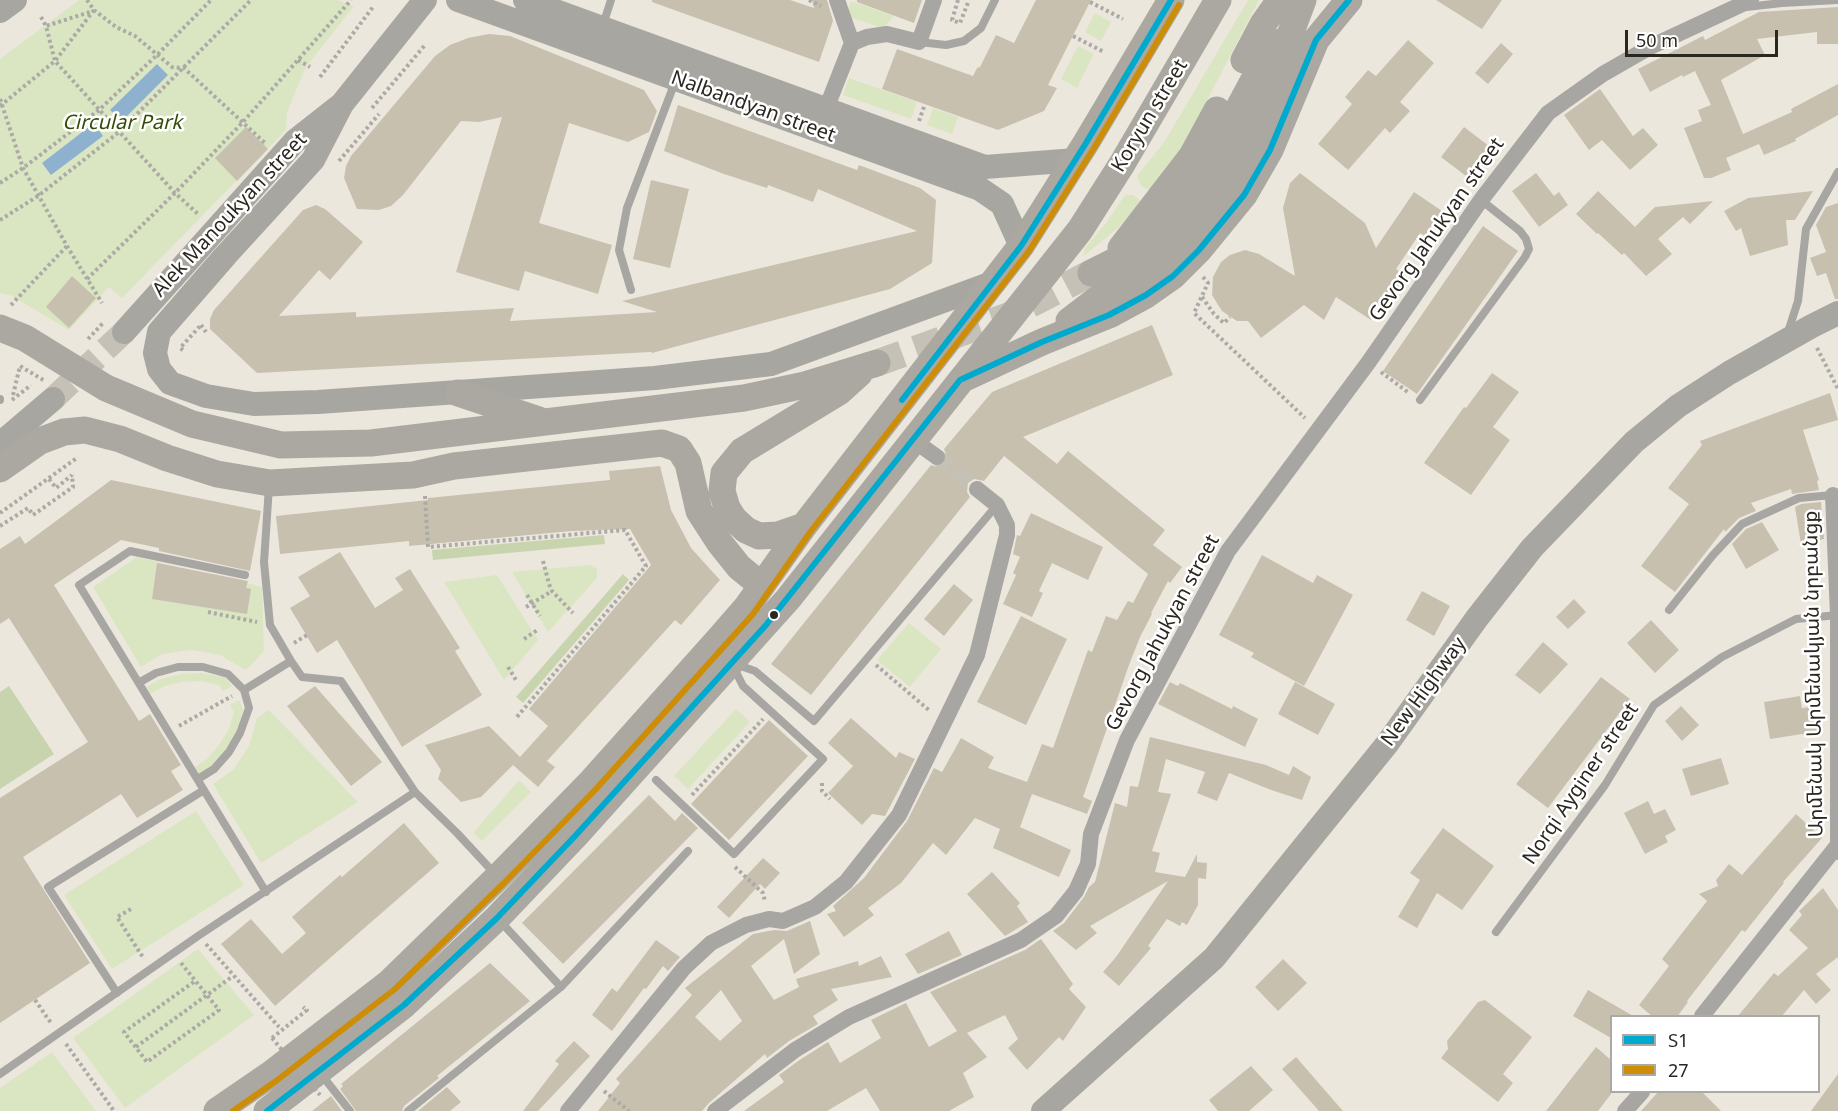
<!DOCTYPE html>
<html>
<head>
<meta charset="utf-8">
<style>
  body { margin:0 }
  #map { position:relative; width:1838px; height:1111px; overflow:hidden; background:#ece7dd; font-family:Georgia,"Noto Sans Armenian",serif }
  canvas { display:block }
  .legend { position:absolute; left:1610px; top:1015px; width:210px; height:78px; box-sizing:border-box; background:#fff; border:2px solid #aaa9a6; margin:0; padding:8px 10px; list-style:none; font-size:18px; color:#2a2720 }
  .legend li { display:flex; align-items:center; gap:12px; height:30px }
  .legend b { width:30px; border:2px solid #aaa9a6 }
  .scale { position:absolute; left:1625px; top:30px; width:153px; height:27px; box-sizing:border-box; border:3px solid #2a2720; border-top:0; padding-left:8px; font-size:18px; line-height:21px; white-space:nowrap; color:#2a2720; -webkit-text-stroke:4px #fff; paint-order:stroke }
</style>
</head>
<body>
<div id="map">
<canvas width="1838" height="1111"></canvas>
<ul class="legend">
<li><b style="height:8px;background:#00a9ce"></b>Տ1</li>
<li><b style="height:8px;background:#ce8d06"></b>27</li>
</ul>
<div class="scale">50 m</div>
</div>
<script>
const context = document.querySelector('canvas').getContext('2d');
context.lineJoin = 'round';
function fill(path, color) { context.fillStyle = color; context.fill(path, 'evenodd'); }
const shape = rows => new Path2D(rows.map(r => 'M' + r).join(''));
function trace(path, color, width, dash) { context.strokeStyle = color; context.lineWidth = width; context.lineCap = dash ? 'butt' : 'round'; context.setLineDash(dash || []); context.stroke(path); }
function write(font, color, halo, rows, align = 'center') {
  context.font = font + ' Georgia,"Noto Sans Armenian",serif'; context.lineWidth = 5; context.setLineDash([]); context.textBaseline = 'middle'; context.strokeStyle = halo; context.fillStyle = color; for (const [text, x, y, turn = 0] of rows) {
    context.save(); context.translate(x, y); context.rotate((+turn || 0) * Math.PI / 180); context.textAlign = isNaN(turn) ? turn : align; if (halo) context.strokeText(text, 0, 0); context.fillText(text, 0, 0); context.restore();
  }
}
fill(shape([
  [79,0,337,0,354,6,306,67,287,112,286,130,122,298,109,287,69,330,10,295,0,293,0,59],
  [1248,0,1259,0,1184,145,1150,190,1141,186,1137,176,1165,141],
  [851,1,894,16,883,28,846,16],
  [1095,13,1111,22,1101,41,1085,32],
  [1078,46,1094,54,1077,88,1061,79],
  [849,78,917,102,911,119,843,95],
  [933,108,958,117,952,134,927,125],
  [1125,195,1133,195,1142,202,1120,226,1083,257,1085,248,1106,223],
  [137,557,262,587,264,651,246,670,220,655,191,650,162,654,141,667,93,587],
  [590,565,597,569,597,578,548,632,512,572],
  [497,575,538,640,504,680,444,582],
  [909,623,941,649,910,687,877,660],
  [202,673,225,677,232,686,223,691,219,685,201,681,182,682,164,686,150,694,146,687,160,679,181,674],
  [239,700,243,710,236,732,226,750,211,766,198,774,194,768,207,759,219,745,229,729,234,712,230,705],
  [736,709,750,722,688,789,674,776],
  [269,710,358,802,261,863,213,784,233,770,249,746,257,718],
  [519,780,531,792,482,841,473,833],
  [196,811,244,885,112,969,64,895],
  [198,949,254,1015,125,1108,73,1038],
  [52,1052,96,1111,0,1111,0,1088]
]), '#dae6c2');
fill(shape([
  [604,535,605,544,433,560,432,550],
  [623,574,629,580,523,703,516,697],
  [9,686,54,754,0,789,0,692]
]), '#c7d4ad');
fill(shape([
  [157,64,168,75,122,121,110,110],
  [94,123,103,136,51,175,42,163]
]), '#8eb1cf');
fill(shape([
  [652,0,790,0,814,8,812,0,827,0,833,21,819,62,652,2],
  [857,0,922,0,914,23,857,2],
  [1036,0,1091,0,1048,85,1057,88,1044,111,998,130,882,89,897,49,973,76,977,68,980,67,996,35,1014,43],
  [1436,0,1502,0,1482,29],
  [1838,7,1838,44,1817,44,1817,32,1757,39,1765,55,1721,80,1743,134,1792,112,1791,109,1838,84,1838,115,1795,139,1796,141,1764,155,1759,144,1726,158,1731,170,1711,178,1704,178,1684,128,1702,121,1698,110,1711,105,1695,71,1683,77,1682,75,1650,92,1638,69,1703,36,1705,40,1759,12],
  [489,34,510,36,644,90,657,111,649,132,628,142,569,123,539,223,612,245,598,294,525,271,519,291,456,272,502,117,479,122,461,121,403,195,391,206,379,210,357,209,344,178,346,166,351,156,435,56,450,45,468,38],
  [1408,40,1434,63,1400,102,1410,111,1390,133,1385,128,1348,170,1318,144,1352,104,1345,97,1368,70,1376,76],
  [1501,43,1513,54,1488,84,1475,73],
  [1600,89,1633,136,1643,128,1658,145,1630,170,1602,140,1589,150,1564,115],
  [678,105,857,170,859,165,920,188,936,200,932,263,890,289,652,353,651,352,257,373,210,329,210,319,214,310,303,210,316,205,325,209,363,242,330,280,319,270,279,316,356,312,356,317,514,308,510,321,657,312,622,301,917,231,818,189,813,202,768,185,767,188,724,174,664,151],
  [246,127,268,149,237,181,215,158],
  [1464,127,1489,146,1466,176,1441,157],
  [1300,173,1365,223,1376,248,1414,192,1442,211,1425,236,1420,233,1396,269,1405,275,1386,306,1381,303,1371,320,1336,297,1324,320,1304,305,1261,338,1248,321,1237,321,1222,311,1212,295,1213,277,1221,262,1230,255,1245,250,1259,254,1295,276,1283,208,1290,183],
  [1536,173,1554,196,1559,192,1568,205,1539,227,1512,191],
  [651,180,689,189,670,268,633,259],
  [1598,191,1635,227,1655,207,1713,201,1690,224,1683,217,1658,239,1672,254,1646,276,1624,253,1622,255,1598,233,1597,234,1576,214],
  [1813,191,1795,220,1786,220,1788,245,1750,256,1741,228,1736,231,1724,211,1748,198],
  [1838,203,1838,299,1835,299,1826,273,1817,276,1810,258,1826,252,1816,225,1826,207],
  [1483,226,1518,251,1417,394,1383,371],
  [72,276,96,298,69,328,46,307],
  [1152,325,1173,375,1023,437,1057,464,1068,451,1165,530,1153,545,1182,567,1170,583,1168,581,1151,613,1152,614,1140,637,1129,665,1083,797,1092,801,1087,814,1032,794,1020,827,1071,850,1059,877,993,848,1000,829,975,818,946,855,933,843,901,883,868,908,874,915,844,937,827,914,836,911,833,906,864,878,907,821,934,768,942,772,961,738,994,757,988,768,1027,782,1042,744,1053,748,1088,650,1092,652,1106,616,1117,620,1128,601,1133,603,1148,574,1004,456,984,481,974,479,968,483,967,492,970,497,811,695,771,664,931,465,937,467,945,464,947,457,944,449,992,392],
  [1492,373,1519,392,1493,427,1510,440,1471,495,1424,463,1464,407,1466,408],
  [1830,393,1838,420,1803,430,1819,480,1817,481,1819,490,1792,494,1791,489,1751,503,1756,511,1739,518,1725,532,1724,529,1675,592,1641,566,1689,504,1668,488,1702,445,1700,441],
  [660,466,671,510,691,548,720,580,681,625,675,620,547,761,555,767,538,787,513,765,518,760,481,797,461,802,438,779,441,770,425,745,489,726,520,757,548,726,529,709,651,565,630,529,572,531,409,546,409,541,280,554,276,516,428,500,428,498,610,480,609,471],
  [111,480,261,511,250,571,159,551,159,548,121,540,54,585,139,721,150,714,181,765,171,771,183,790,137,818,121,794,23,857,90,963,0,1023,0,798,88,742,9,618,0,624,0,549,20,536,25,544],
  [1821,502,1824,539,1801,544,1795,507,1801,504],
  [1031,513,1103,547,1088,580,1052,563,1039,591,1043,593,1032,617,1003,604,1016,575,1013,573,1020,557,1013,554,1017,535,1020,536],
  [1762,522,1779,550,1746,569,1732,544,1746,529],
  [340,552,375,608,403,590,395,578,410,569,460,648,455,651,482,695,402,747,337,640,317,653,290,608,310,596,298,577],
  [1262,555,1313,583,1317,575,1353,595,1304,686,1251,657,1254,653,1219,635],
  [157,563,248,581,246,588,251,589,247,614,152,599],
  [954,584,973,600,944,636,924,619],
  [1422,591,1450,606,1434,636,1406,620],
  [1574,599,1586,612,1568,629,1556,617],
  [1021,616,1067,639,1026,725,977,702],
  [1651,620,1679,650,1655,673,1627,643],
  [1543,642,1568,664,1540,694,1515,675],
  [1601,677,1630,699,1548,808,1516,784],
  [1170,682,1178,686,1180,683,1232,709,1233,706,1258,719,1245,747,1158,704],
  [1295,682,1335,704,1318,735,1278,714],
  [315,686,382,762,351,786,287,706],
  [1800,696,1802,708,1818,706,1822,731,1770,739,1764,702],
  [1681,706,1699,725,1682,741,1665,721],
  [851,718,896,758,899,752,915,759,885,816,872,814,862,825,828,793,853,766,828,743],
  [769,720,808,756,729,840,691,804],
  [1150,737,1266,765,1289,775,1293,766,1311,777,1302,800,1271,790,1229,773,1217,801,1197,793,1205,772,1166,759,1158,792,1171,794,1152,851,1160,853,1155,872,1185,877,1197,854,1197,862,1207,863,1206,879,1198,878,1198,905,1187,925,1182,922,1180,926,1167,919,1148,946,1151,948,1119,986,1103,972,1116,957,1168,881,1090,926,1097,933,1076,950,1053,931,1064,923,1084,897,1089,887,1095,882,1115,803,1127,807,1130,786,1138,787],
  [1721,758,1729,784,1691,796,1682,769],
  [649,795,675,821,682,813,698,828,563,964,522,923],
  [1648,801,1654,814,1665,809,1676,830,1665,836,1668,842,1645,854,1624,813],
  [1796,814,1822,838,1783,882,1784,883,1745,932,1742,930,1687,1001,1688,1002,1677,1017,1653,1017,1639,1005,1669,966,1662,959,1707,901,1699,894,1718,886,1716,880,1729,864,1742,875],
  [404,823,439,863,275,1006,221,944,251,919,282,954,306,933,292,917,340,875,342,877],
  [1443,828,1494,866,1462,910,1437,893,1417,928,1398,917,1420,880,1410,873],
  [763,858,780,873,765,889,760,884,729,918,717,907],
  [992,872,1020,903,1017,906,1028,922,1005,936,967,894],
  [1823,888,1838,910,1838,957,1816,974,1831,990,1816,1004,1804,990,1781,1017,1737,1017,1774,973,1778,976,1808,948,1789,930,1802,915,1799,911],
  [810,921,820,954,794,974,784,939,751,966,774,1000,799,987,796,979,858,961,859,966,881,956,892,977,831,989,838,1000,813,1016,818,1024,789,1041,767,1058,765,1054,709,1103,702,1111,598,1111,620,1083,616,1079,692,995,685,988,753,934,774,930,787,931],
  [721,990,742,1021,720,1041,695,1017],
  [949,931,962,955,918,974,905,954],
  [1041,939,1073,984,1069,989,1086,1007,1063,1041,1059,1037,1027,1070,1008,1048,1018,1039,1005,1015,967,1033,987,1057,963,1073,974,1097,949,1111,880,1111,866,1088,827,1111,744,1111,784,1082,779,1075,801,1059,828,1042,840,1063,881,1038,871,1020,906,1003,929,1047,957,1031,930,992,1025,950],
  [656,940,680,957,668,971,663,966,646,989,644,988,612,1031,592,1015,612,988,617,992],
  [1283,959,1307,983,1278,1011,1255,987],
  [490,963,530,1001,437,1076,439,1078,404,1106,402,1111,356,1111,340,1089,343,1086,341,1084],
  [1588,990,1635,1017,1611,1017,1611,1038,1573,1016],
  [1485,1000,1532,1037,1503,1074,1513,1083,1498,1102,1441,1058,1448,1049,1447,1041,1478,1002],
  [574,1041,590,1056,538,1111,523,1111,559,1064,555,1061],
  [1596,1047,1611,1060,1611,1094,1598,1111,1546,1111],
  [1296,1057,1343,1111,1319,1111,1282,1069],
  [1251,1066,1273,1090,1249,1111,1218,1111,1209,1100],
  [1838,1074,1838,1111,1811,1111],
  [447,1087,461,1102,450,1111,418,1111],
  [1658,1092,1702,1092,1721,1111,1641,1111],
  [331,1096,342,1111,312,1111]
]), '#c7c0af');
trace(shape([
  [937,457,977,489]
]), '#c5c1b7', 16, [16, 8]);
trace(shape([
  [53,399,124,332]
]), '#c5c1b7', 24, [24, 12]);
trace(shape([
  [877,363,1008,316,1091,273]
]), '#c5c1b7', 27, [27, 14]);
trace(shape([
  [87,0,94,10,116,27,135,36,172,67,184,68,266,144],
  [809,0,821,6],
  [958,0,952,20,960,23,969,0],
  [1090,2,1123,19],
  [94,10,55,61,175,193,199,215],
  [41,17,46,26],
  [1073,36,1104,52],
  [298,60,310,67],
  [320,77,373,7],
  [0,99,23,168,67,246,102,303],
  [0,106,55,61,46,26,93,11],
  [372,108,425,45],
  [919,121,925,104],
  [339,161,379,114],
  [0,183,23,168,99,110,158,54,211,0],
  [0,220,38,196,119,132,251,0],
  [1203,277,1208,283,1194,313,1305,418],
  [87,279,175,193,243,122,351,0],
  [1202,297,1214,314,1224,323,1230,317],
  [11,305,67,246],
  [201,325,206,332],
  [88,339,104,322],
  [1817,348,1838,389],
  [183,350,180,348,201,325],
  [1381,372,1409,393],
  [13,395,20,366,45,381],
  [12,400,31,385],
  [49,479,56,488,72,475],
  [425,496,428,547,625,530,646,566,516,718],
  [0,513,78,457],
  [0,526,28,508,33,515,73,487,72,475],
  [543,561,549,584,552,591,573,613],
  [527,595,540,616],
  [526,607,552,591],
  [208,612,257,622],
  [524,639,539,629],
  [294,643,307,635],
  [876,665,930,711],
  [508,667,516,680],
  [179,726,232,696],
  [822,783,822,791,830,799],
  [692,795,763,719],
  [735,867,763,893,765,901],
  [131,909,117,917,144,959],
  [206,944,279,1027],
  [181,963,219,1010,147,1062,124,1032,195,981],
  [35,1000,51,1023],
  [272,1038,307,1010,303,1007],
  [66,1044,114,1111],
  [136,1047,233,976],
  [604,1091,629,1111]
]), '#acaaa6', 4, [3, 3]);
trace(shape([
  [1746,7,1782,3,1838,0],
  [603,25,611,0],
  [919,42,946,45,964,41,981,28,995,0],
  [631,290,619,250,627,208,675,82],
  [1787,335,1798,301,1806,229,1838,172],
  [0,399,0,400],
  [1420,400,1525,257,1529,249,1526,239,1520,231,1481,200],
  [245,575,130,551,79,585,266,892],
  [1669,610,1713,555,1742,524,1799,498,1833,495],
  [291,661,302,677,341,681,415,792],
  [735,664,755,671,814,721,997,505],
  [140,682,156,673,178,667,203,667,228,674,244,690,249,708,240,733,229,752,214,769,198,779],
  [244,690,291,661,270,625,264,562,269,486],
  [656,780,734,854,823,759,743,686,733,666],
  [1496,932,1605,785,1654,705,1722,657,1796,619,1838,615],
  [561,987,688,851],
  [117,993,48,887,204,790],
  [0,1074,198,936,415,792,457,833,496,875],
  [321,1074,350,1111],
  [408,1111,561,987,500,921]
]), '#a8a6a3', 8);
trace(shape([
  [837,0,852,43],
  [826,109,852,43,867,37,887,34,919,42,934,0],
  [913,440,937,457],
  [1833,495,1838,615,1838,852],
  [1702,1016,1837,846],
  [568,1111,684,968,711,943,746,925,769,919,783,921,815,907,846,882,899,815,977,655,1007,535,1007,525,997,505,977,489],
  [715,1111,795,1050,849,1017,1021,940,1056,916,1076,891,1088,864,1091,834,1127,740,1228,551,1368,363,1481,200,1548,113,1603,74,1650,47,1751,0],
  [1625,1111,1642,1092]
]), '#a8a6a3', 16);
trace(shape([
  [458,0,980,189,1002,204,1021,246],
  [525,0,985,167,1076,160],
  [0,11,15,0],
  [342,104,313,160,226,255,159,332,155,353,159,369,170,383,206,396,254,404,318,402,655,378,771,364,995,282],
  [124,332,295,141,342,104,425,0],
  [0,444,53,399],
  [1043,1111,1214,958,1387,744,1477,618,1532,548,1634,442,1678,406,1729,373,1812,326,1838,313]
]), '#a8a6a1', 24);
trace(shape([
  [1244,60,1263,24,1280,0],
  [1121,248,1192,156,1217,110],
  [1091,273,1133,252,1161,229,1213,156,1274,42],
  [1069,321,1099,298,1150,267,1174,246,1227,181,1239,158,1269,91,1303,0],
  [0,328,25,338,106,388,192,424,281,445,371,443,744,398,805,385,877,363],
  [967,377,1042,342,1109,315,1146,295,1173,276,1199,250,1244,195,1270,150,1316,40,1349,0],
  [458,393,539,420],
  [0,469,40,441,64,432,85,430,120,439,167,458,217,474,270,483,413,475,454,466,662,443,679,449,688,463,699,511,719,542,739,567,761,585],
  [804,526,778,535,759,536,746,530,734,519,727,508,722,491,724,473,742,451,839,392,859,374],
  [217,1111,271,1074,389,983,498,877,590,783,718,640,746,608,804,526,1021,246,1086,143,1171,0],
  [267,1111,404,1005,497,918,576,835,788,599,1080,230,1122,164,1218,0]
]), '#aba8a2', 27);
trace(shape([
  [272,1038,320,1095]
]), '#acaaa6', 4, [3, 3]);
trace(shape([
  [902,400,1021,246,1086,143,1171,0],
  [267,1111,404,1005,497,918,576,835,766,625,960,380,1042,342,1109,315,1146,295,1173,276,1199,250,1244,195,1270,150,1316,40,1349,0]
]), '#00a9ce', 6);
trace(shape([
  [233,1111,276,1081,395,989,504,883,596,789,753,614,811,531,1029,251,1094,148,1179,5]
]), '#ce8d06', 6);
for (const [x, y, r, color] of [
  [774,615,5,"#2a2720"]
]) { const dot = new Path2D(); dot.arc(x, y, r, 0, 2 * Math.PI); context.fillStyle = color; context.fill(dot); trace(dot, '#fff', 2); }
write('20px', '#2a2720', '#fff', [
  ["Nalbandyan street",753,107,20],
  ["Koryun street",1150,116,-59],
  ["Alek Manoukyan street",230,215,-47],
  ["Gevorg Jahukyan street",1437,230,-55],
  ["Gevorg Jahukyan street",1163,633,-62],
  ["Արմենակ Արմենակյան նրբանցք",1814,674,-91],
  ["New Highway",1424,692,-54],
  ["Norqi Ayginer street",1581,784,-56]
]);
write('italic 20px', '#344c05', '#fff', [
  ["Circular Park",122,123]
]);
</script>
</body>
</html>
